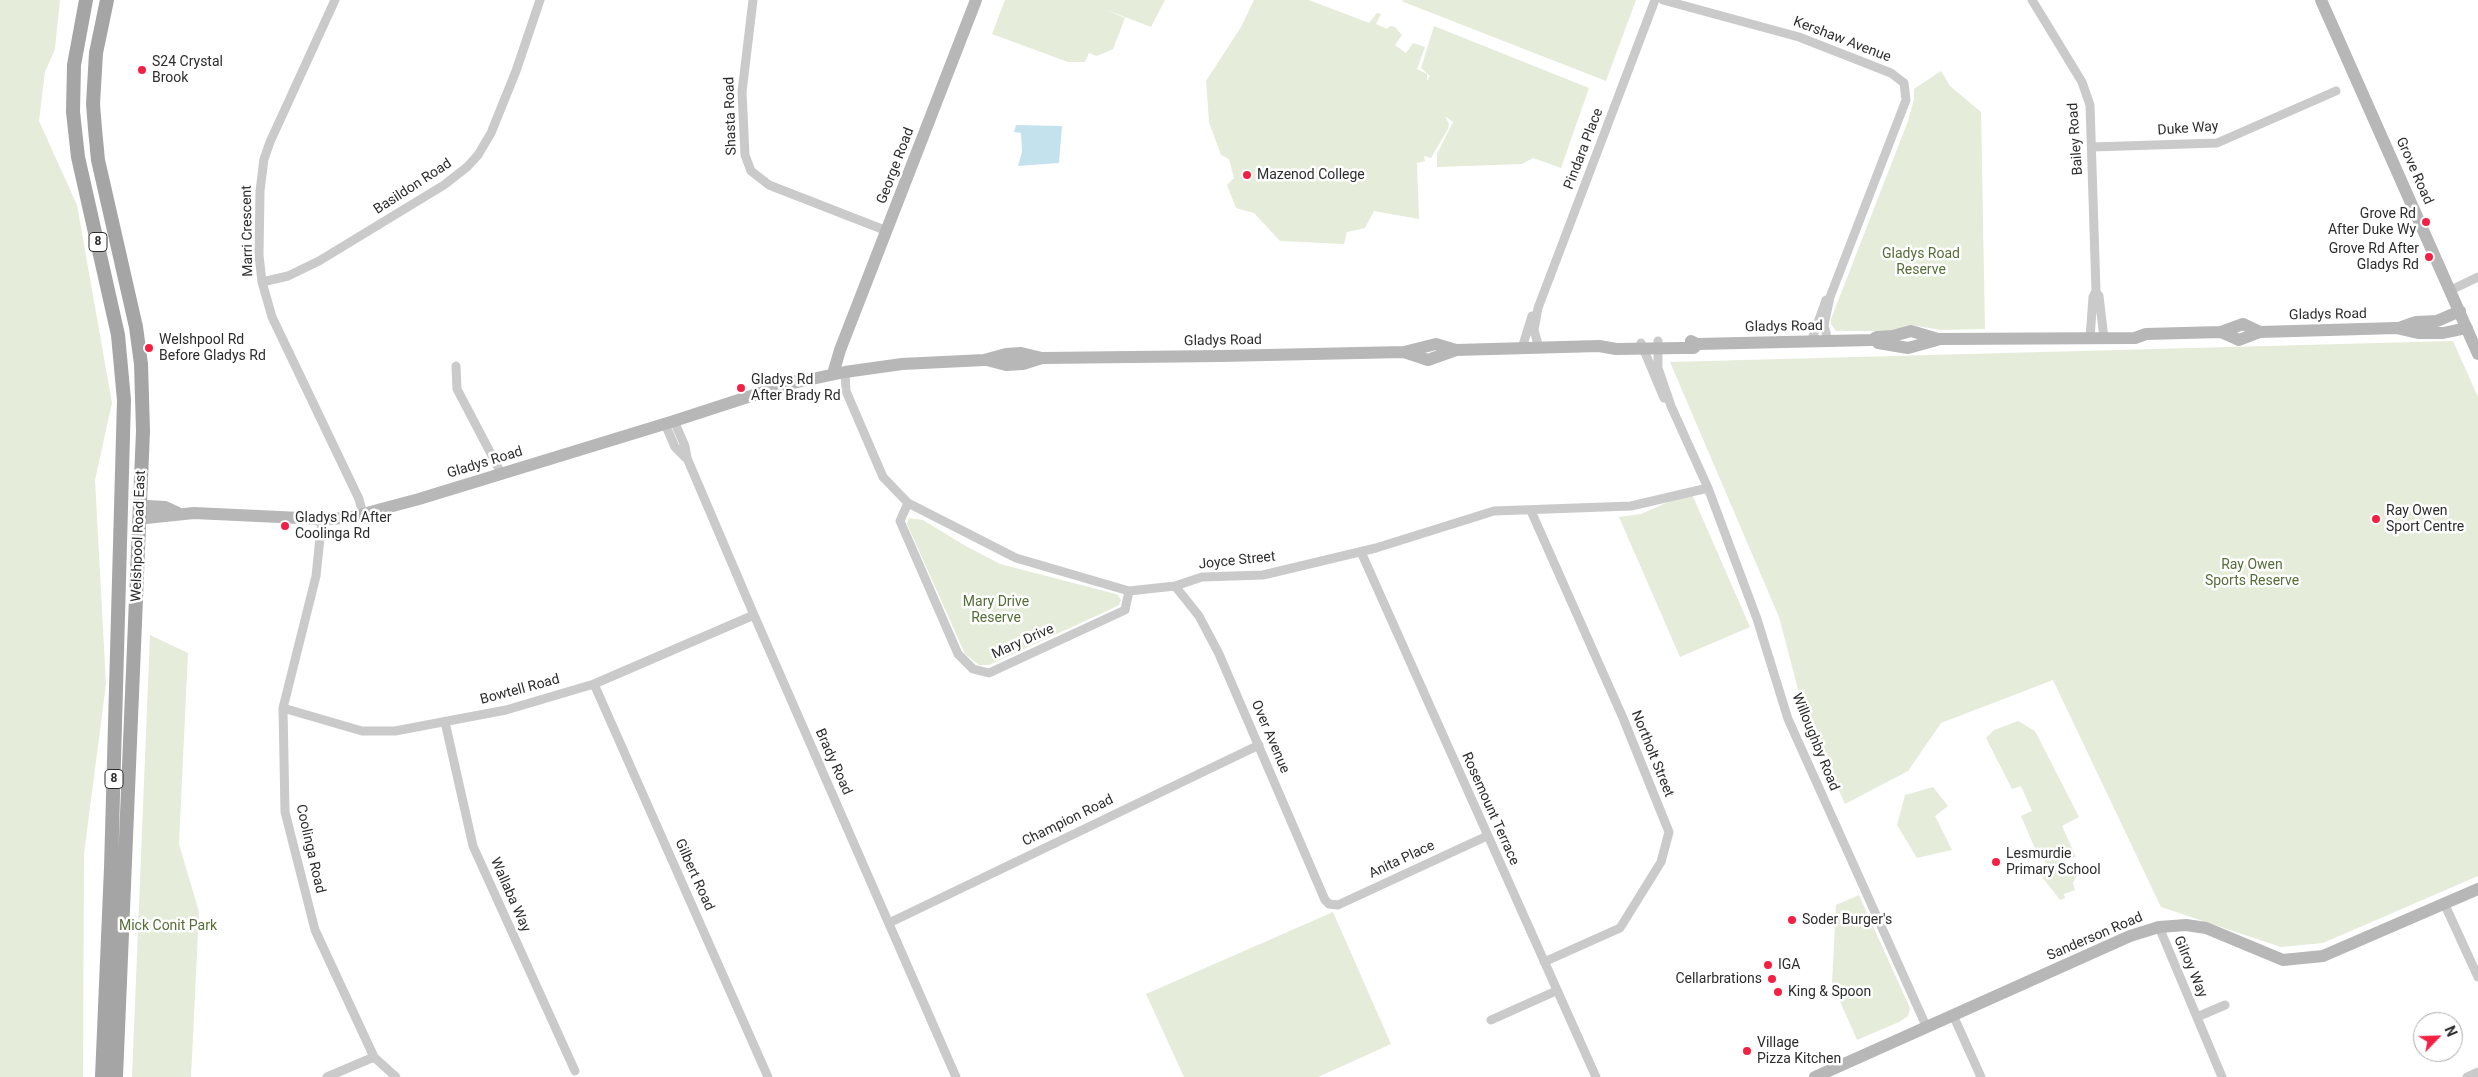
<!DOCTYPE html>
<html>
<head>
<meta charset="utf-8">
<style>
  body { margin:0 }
  #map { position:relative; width:2478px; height:1077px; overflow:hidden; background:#fff; font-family:Roboto,sans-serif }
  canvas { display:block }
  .north { position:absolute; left:2413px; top:1012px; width:50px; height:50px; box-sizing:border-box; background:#fff; border:1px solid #ababab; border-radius:50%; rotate:66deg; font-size:14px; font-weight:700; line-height:20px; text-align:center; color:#2d2d2d }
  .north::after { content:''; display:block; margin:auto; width:18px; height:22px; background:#f42044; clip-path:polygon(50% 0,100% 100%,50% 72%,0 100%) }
</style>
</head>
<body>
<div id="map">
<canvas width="2478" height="1077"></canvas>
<div class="north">N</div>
</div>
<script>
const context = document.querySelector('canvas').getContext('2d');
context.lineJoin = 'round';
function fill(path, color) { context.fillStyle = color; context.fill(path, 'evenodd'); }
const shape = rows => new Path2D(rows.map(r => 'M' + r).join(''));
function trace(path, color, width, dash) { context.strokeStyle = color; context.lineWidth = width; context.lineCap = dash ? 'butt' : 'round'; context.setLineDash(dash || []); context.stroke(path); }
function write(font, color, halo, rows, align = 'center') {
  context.font = font + ' Roboto,sans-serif'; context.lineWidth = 5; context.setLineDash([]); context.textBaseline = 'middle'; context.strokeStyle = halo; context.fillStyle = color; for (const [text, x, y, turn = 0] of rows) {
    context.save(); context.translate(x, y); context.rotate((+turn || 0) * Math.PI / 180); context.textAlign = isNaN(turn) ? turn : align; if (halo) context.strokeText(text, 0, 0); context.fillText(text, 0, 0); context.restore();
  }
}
fill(shape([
  [0,0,60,0,55,49,45,72,39,121,77,205,112,403,95,480,106,684,84,854,83,1077,0,1077],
  [1005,0,1165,0,1151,27,1104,9,1125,18,1113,49,1097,56,1089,53,1085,62,1068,62,992,34],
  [1254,0,1309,0,1369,23,1377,13,1381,14,1376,24,1387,29,1390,26,1395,27,1402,35,1395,45,1406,53,1413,43,1425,47,1417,69,1427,74,1427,81,1430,76,1421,68,1434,26,1589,88,1561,168,1533,158,1522,164,1437,167,1437,154,1453,122,1445,116,1449,124,1448,129,1431,158,1424,156,1425,161,1417,163,1419,219,1374,211,1365,228,1347,232,1344,244,1280,241,1254,213,1236,208,1227,185,1234,178,1229,159,1221,155,1209,122,1206,81,1241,27],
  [1404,0,1636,0,1606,81,1401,1],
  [1941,71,1950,86,1981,112,1985,329,1941,330,1911,325,1894,331,1836,331,1831,324,1831,319,1908,121,1914,99,1914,89],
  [2453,341,2478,397,2478,876,2323,943,2281,947,2161,907,2053,680,1941,723,1908,771,1845,804,1804,712,1779,617,1670,362],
  [1691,492,1750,627,1680,657,1619,517,1641,514],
  [909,518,923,520,964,545,1000,564,1112,593,1118,595,1121,600,1119,605,1109,610,989,665,979,665,965,654,907,524],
  [150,635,188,653,179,844,199,912,191,1077,132,1077],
  [2018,721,2035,731,2079,817,2062,826,2076,857,2073,858,2068,852,2060,856,2061,862,2070,871,2076,868,2078,872,2073,883,2075,890,2064,894,2065,898,2060,900,2036,869,2046,864,2044,859,2040,860,2021,816,2032,811,2021,786,2012,789,1986,738,1994,730],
  [1933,787,1948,806,1935,816,1952,850,1917,858,1897,825,1905,795],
  [1859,895,1910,1008,1908,1016,1899,1022,1857,1040,1832,983,1836,905],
  [1333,912,1391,1044,1318,1077,1184,1077,1146,994]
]), '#e5ecd9');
fill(shape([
  [1016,125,1062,126,1059,163,1018,166,1022,152,1021,133,1014,132]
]), '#c4e2ee');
trace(shape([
  [335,0,270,142,264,159,260,191,259,255,262,282,272,317,359,499,363,515],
  [753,0,742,92,745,155,751,171,769,185,887,231],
  [1663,0,1799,37,1891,73,1904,83,1906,100,1830,297,1824,325,1828,341],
  [2032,0,2082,82,2090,105,2096,291,2093,297,2090,338],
  [2092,147,2217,143,2336,91],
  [262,282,288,276,319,261,444,185,467,167,478,155,491,133,516,71,540,0],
  [2451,290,2478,277],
  [2096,292,2099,296,2104,338],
  [1658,341,1658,368,1671,406,1708,488,1757,619,1788,719,1927,1028],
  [1811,342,1826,300],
  [1641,343,1664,398],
  [1522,348,1532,316],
  [1539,348,1534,330,1538,308,1655,0],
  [456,366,457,389,501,473],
  [845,372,846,391,883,477,908,503,1016,558,1129,591,1175,586,1202,577,1263,575,1376,548,1494,511,1631,506,1708,488],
  [674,421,685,446,687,458,754,615,956,1077],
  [665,424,675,447,686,458],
  [908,503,900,521,958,654,973,669,989,673,1125,610,1129,591],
  [1531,511,1623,718,1669,832,1661,862,1620,928,1544,962],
  [322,519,316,576,283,708,285,812,315,930,374,1057,396,1077],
  [1361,552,1596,1077],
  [1175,586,1199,616,1219,654,1325,900,1329,904,1338,905,1487,836],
  [594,684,768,1077],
  [283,708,362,731,395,731,506,710,594,684,754,615],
  [445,722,473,846,575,1071],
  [2444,903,2478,977],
  [889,923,1259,745],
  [2159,927,2222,1077],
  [1953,1015,1981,1077],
  [2197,1017,2225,1005],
  [1491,1020,1556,991],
  [327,1077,374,1057],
  [2467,1077,2478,1072]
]), '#cacaca', 9);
trace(shape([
  [2321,0,2478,354],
  [2399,328,2416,322,2437,321,2460,311],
  [2221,332,2239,340,2260,332,2396,328,2418,333,2443,333,2467,328],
  [1691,341,1697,344,1872,340,1877,337,1893,336,1911,331,1938,339,2135,338,2146,334,2221,332,2243,324,2260,332],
  [1878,343,1908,348,1937,340],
  [1404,352,1428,360,1456,350],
  [987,360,1006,365,1023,364,1042,358],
  [833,374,840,350,976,0],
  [793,383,845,372,902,364,984,360,1006,354,1021,353,1042,358,1221,356,1404,352,1436,344,1456,350,1599,346,1616,349,1682,348,1694,348,1697,344],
  [178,513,165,507,147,506,140,514,146,518,194,513,322,519,348,518,419,499,674,421,800,380],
  [1815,1077,2130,936,2159,927,2186,925,2206,928,2283,960,2323,956,2478,889]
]), '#b7b7b7', 12);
trace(shape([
  [86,0,74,65,73,112,78,157,118,335,124,400,111,868,102,1077],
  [107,0,96,53,93,104,95,129,98,160,136,327,141,364,143,431,116,1077]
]), '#a5a5a5', 14);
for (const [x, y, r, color] of [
  [142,70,5,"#f42044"],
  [1247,175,5,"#f42044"],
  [2426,222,5,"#f42044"],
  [2429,257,5,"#f42044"],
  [149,348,5,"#f42044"],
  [741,388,5,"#f42044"],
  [2376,519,5,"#f42044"],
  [285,526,5,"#f42044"],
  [1996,862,5,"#f42044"],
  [1792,920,5,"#f42044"],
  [1768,965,5,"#f42044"],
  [1772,979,5,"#f42044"],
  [1778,992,5,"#f42044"],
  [1747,1051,5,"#f42044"]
]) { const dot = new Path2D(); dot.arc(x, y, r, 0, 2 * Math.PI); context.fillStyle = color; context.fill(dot); trace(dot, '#fff', 2); }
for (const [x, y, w] of [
  [98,242,18],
  [114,779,18]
]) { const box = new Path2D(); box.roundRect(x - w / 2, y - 9.5, w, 19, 4); context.fillStyle = '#fff'; context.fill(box); trace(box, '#2d2d2d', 1); }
write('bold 12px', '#2d2d2d', null, [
  ["8",98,242],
  ["8",114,779]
]);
write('14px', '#2d2d2d', '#fff', [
  ["Kershaw Avenue",1842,40,21],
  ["Shasta Road",731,116,-92],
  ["Duke Way",2188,129,-4],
  ["Bailey Road",2076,139,-94],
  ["Pindara Place",1584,149,-69],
  ["George Road",896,166,-69],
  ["Grove Road",2414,171,66],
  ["Basildon Road",413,187,-33],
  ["Marri Crescent",248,231,-91],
  ["Gladys Road",2328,315,-1],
  ["Gladys Road",1784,327,-1],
  ["Gladys Road",1223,341,-1],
  ["Gladys Road",485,463,-17],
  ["Welshpool Road East",139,536,-88],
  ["Joyce Street",1237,561,-6],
  ["Mary Drive",1023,642,-24],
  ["Bowtell Road",520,690,-15],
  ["Over Avenue",1270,737,67],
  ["Willoughby Road",1815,742,68],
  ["Northolt Street",1652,754,68],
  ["Brady Road",833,762,66],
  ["Rosemount Terrace",1490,809,66],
  ["Champion Road",1068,821,-26],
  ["Coolinga Road",310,849,77],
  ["Anita Place",1402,860,-25],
  ["Gilbert Road",694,875,66],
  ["Wallaba Way",510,895,66],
  ["Sanderson Road",2095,937,-23],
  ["Gilroy Way",2190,967,67]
]);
write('14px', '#2d2d2d', '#fff', [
  ["S24 Crystal",152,62],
  ["Brook",152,78],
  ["Mazenod College",1257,175],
  ["Grove Rd",2416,214,"right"],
  ["After Duke Wy",2416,230,"right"],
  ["Grove Rd After",2419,249,"right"],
  ["Gladys Rd",2419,265,"right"],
  ["Welshpool Rd",159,340],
  ["Before Gladys Rd",159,356],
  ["Gladys Rd",751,380],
  ["After Brady Rd",751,396],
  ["Ray Owen",2386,511],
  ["Sport Centre",2386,527],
  ["Gladys Rd After",295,518],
  ["Coolinga Rd",295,534],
  ["Lesmurdie",2006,854],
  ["Primary School",2006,870],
  ["Soder Burger's",1802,920],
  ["IGA",1778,965],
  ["Cellarbrations",1762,979,"right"],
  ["King & Spoon",1788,992],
  ["Village",1757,1043],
  ["Pizza Kitchen",1757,1059]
], 'left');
write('14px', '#556d37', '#fff', [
  ["Gladys Road",1921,254],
  ["Reserve",1921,270],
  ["Ray Owen",2252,565],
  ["Sports Reserve",2252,581],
  ["Mary Drive",996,602],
  ["Reserve",996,618],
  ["Mick Conit Park",168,926]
]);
</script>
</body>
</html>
